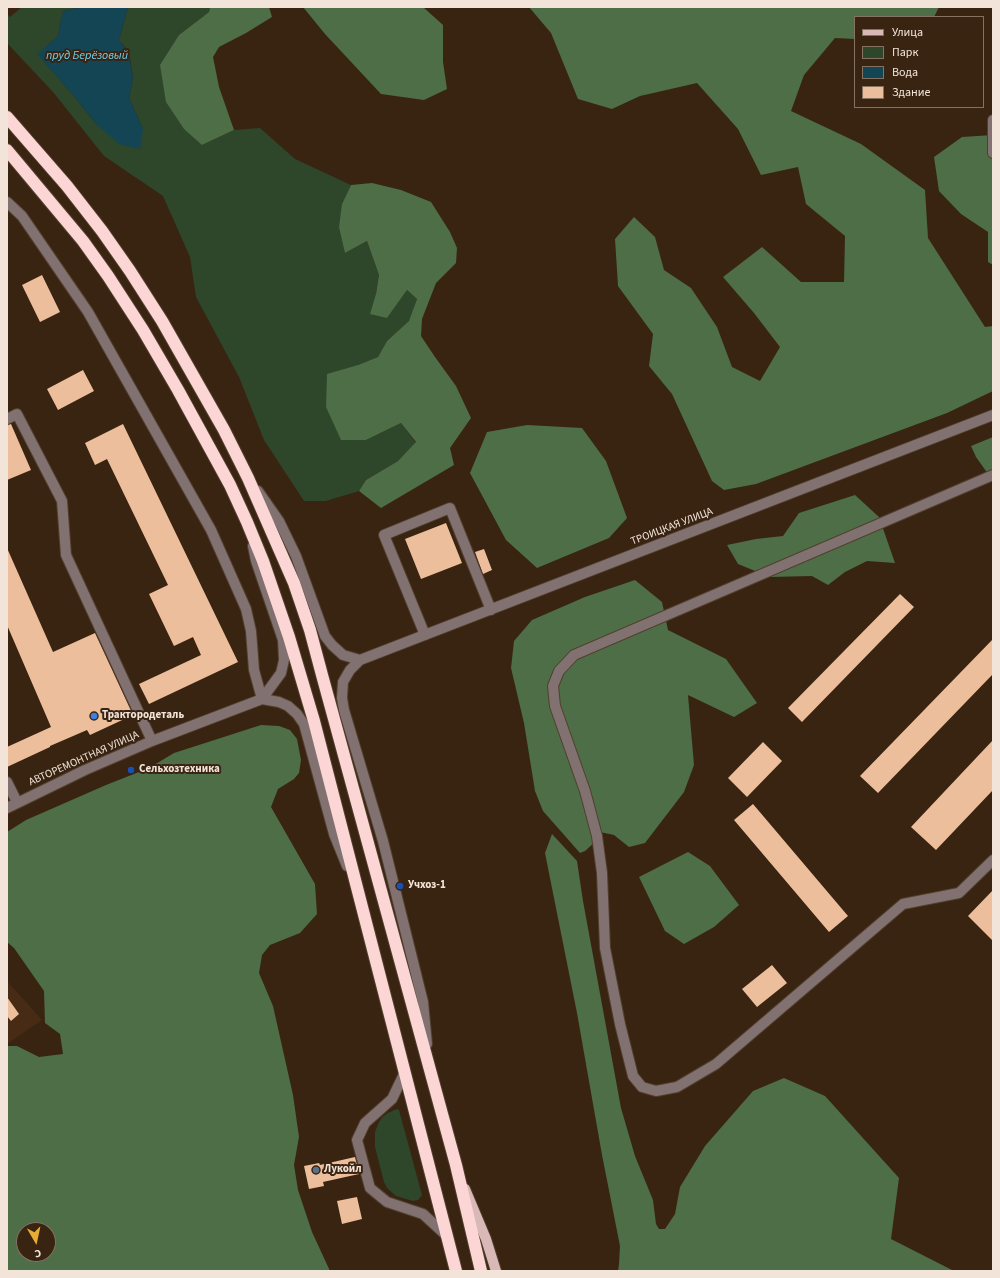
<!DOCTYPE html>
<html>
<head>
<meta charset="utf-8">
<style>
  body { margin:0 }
  #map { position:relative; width:1000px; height:1278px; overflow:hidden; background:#392412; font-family:"Source Sans 3",sans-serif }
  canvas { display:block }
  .frame { position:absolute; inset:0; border:8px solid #f3e4d9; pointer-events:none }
  .legend { position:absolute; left:854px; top:16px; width:130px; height:92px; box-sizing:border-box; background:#392412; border:1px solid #837162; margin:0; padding:5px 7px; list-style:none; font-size:12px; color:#f3e4d9 }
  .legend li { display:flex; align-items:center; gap:8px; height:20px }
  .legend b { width:20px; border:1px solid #837162 }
  .north { position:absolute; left:16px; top:1222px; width:40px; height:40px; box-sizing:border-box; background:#392412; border:1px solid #837162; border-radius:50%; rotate:171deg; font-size:11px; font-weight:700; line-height:16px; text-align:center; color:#f3e4d9 }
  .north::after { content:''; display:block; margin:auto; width:14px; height:18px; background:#e7ac36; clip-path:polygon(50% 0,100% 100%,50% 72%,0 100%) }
</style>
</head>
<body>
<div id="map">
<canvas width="1000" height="1278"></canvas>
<div class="frame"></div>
<ul class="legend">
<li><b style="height:5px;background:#d9b9b8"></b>Улица</li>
<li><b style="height:11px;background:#2e4629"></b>Парк</li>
<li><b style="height:11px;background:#134554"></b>Вода</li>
<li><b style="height:11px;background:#edbe9b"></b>Здание</li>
</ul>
<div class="north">С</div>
</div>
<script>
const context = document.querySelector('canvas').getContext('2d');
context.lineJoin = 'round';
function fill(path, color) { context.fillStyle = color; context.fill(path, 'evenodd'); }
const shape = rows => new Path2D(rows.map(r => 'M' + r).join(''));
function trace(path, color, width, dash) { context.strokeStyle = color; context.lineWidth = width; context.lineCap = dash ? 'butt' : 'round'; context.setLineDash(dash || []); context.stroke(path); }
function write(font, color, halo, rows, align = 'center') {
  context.font = font + ' "Source Sans 3",sans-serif'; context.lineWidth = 4; context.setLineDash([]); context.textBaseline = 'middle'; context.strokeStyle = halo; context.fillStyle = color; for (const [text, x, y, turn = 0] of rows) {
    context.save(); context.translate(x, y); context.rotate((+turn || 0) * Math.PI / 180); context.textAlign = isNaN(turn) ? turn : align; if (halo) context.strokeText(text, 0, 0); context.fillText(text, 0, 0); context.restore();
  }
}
fill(shape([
  [7,981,42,1020,7,1044]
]), '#472b14');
fill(shape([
  [22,7,82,7,63,11,58,36,38,54,74,96,97,125,143,129,129,98,133,78,129,52,119,40,128,7,210,7,209,12,179,35,202,145,234,130,260,128,295,159,351,185,342,204,345,253,367,241,379,275,376,294,387,318,407,290,417,299,410,321,387,341,378,357,358,365,366,440,401,423,416,443,398,461,366,480,359,491,326,501,304,501,264,440,239,377,196,297,190,257,163,196,104,156,53,92,7,43,7,14,10,17],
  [397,1109,399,1110,422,1195,418,1200,413,1201,396,1196,387,1188,384,1182,375,1147,375,1132,378,1124,382,1117,388,1113]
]), '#2e4629');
fill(shape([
  [210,7,269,7,272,17,246,33,219,47,213,57,219,87,234,130,202,145,184,129,166,102,160,65,179,35,209,12],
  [303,7,423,7,443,25,443,62,447,89,424,100,381,94,325,34],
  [529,7,939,7,934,17,855,17,855,39,835,38,804,75,791,111,861,144,925,190,928,238,985,327,993,326,993,391,947,413,756,484,724,490,712,481,672,394,649,366,653,334,618,286,615,239,634,217,655,237,664,270,691,288,717,327,732,367,760,381,780,347,754,313,723,277,762,247,801,282,844,282,845,236,806,204,798,167,761,175,738,129,697,83,640,96,612,109,578,99,551,33],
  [993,135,993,265,988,262,988,232,961,214,939,191,934,157,962,137],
  [372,183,401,190,431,202,450,232,457,248,456,263,436,283,422,319,421,336,435,357,456,386,471,418,450,448,454,465,381,508,359,491,366,480,398,461,416,442,401,423,366,440,341,440,326,407,327,374,358,365,378,357,387,341,409,321,417,299,407,290,387,318,370,314,376,294,379,275,367,241,345,253,339,227,342,204,351,185],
  [527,425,582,428,606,461,627,518,609,538,537,568,506,540,470,473,487,432],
  [993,437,993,481,976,457,971,446],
  [855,495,879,517,895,563,867,561,845,572,828,585,812,576,770,577,738,564,727,545,756,539,783,536,799,513],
  [635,580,662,602,668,630,726,659,757,703,734,717,688,695,694,765,684,792,645,843,629,847,614,835,600,832,595,842,585,851,580,853,543,811,535,791,524,723,511,668,514,641,532,620,585,597],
  [261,725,279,726,290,730,297,739,301,760,299,773,294,779,278,789,271,807,315,884,317,914,300,933,270,945,262,955,259,973,273,1006,293,1095,299,1137,294,1165,298,1190,312,1232,330,1271,7,1271,7,1046,17,1046,39,1057,63,1054,60,1034,45,1023,44,991,14,948,7,942,7,832,26,820,106,785,149,768,174,753],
  [24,1230,48,1230,48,1254,24,1254],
  [552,834,577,861,583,901,621,1108,635,1156,653,1200,656,1224,659,1229,665,1229,675,1214,680,1187,705,1146,753,1091,784,1078,825,1096,899,1178,891,1239,954,1271,618,1271,619,1264,620,1246,602,1155,577,1013,545,853],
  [688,852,710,866,739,905,714,927,684,944,665,931,639,877]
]), '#4d6e46');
fill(shape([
  [82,7,128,7,119,40,128,52,133,78,129,98,143,129,140,149,119,144,97,125,74,96,37,54,58,36,63,11]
]), '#134554');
fill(shape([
  [42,275,60,312,40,322,22,285],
  [83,370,94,391,58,410,47,389],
  [11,424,31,470,7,480,7,425],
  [123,424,238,662,149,704,139,684,201,655,193,637,174,646,149,594,168,585,107,459,95,465,85,443],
  [446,523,462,563,421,579,405,539],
  [7,548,53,652,95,633,133,715,90,735,87,730,50,746,50,747,7,767,7,747,51,727,7,625],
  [484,549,492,570,483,574,475,552],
  [900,594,914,607,802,722,788,708],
  [993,639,993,674,878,793,860,776],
  [993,740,993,790,936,850,911,827],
  [763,742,782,761,747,797,728,778],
  [753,804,848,916,829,932,734,820],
  [993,890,993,941,968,916],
  [772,965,787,983,757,1007,742,989],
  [7,997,19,1014,11,1021,7,1016],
  [355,1157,359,1174,323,1182,324,1186,309,1189,304,1166,319,1163,320,1165],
  [357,1197,362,1219,342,1224,337,1201]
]), '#edbe9b');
const minor = shape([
  [993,120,993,153],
  [7,202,22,216,88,312,211,530,246,609,251,631,254,670,262,699],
  [7,419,17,414,62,501,66,555,152,741],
  [993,475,574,655,559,671,553,686,555,706,585,791,597,836,602,873,605,948,620,1024,633,1076,642,1087,656,1091,677,1087,716,1064,903,904,959,893,993,860],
  [258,491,279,521,296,556,325,636,332,645,343,655,360,660],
  [253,546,256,561,283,640,284,660,281,673,262,699],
  [425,635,384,535,450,508,491,610],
  [262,699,279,702,288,706,297,714,304,724,334,834,347,866],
  [7,782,17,802],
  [7,808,85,770,152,741,262,699],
  [427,1044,423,1002,383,841,344,710,342,698,343,682,350,670,360,660,993,415],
  [404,1074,392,1099,365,1123,357,1140,370,1188,387,1202,423,1214,447,1236]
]);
const major = shape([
  [465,1189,486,1239,496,1271]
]);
const highway = shape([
  [7,117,67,186,102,231,130,271,162,321,224,430,248,478,294,583,310,630,322,675,456,1165,481,1271],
  [7,150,83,241,108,276,143,330,178,390,230,485,247,522,263,561,289,637,314,721,456,1271]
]);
trace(minor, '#533f2e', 12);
trace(major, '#533f2e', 12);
trace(highway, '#533f2e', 14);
trace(minor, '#817171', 10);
trace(major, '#d9b9b8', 10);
trace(highway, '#fcd5d5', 12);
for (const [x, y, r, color] of [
  [94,716,4,"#3f7fe0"],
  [131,770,4,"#1a4fb4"],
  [400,886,4,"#1a4fb4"],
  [316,1170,4,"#5c6f8a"]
]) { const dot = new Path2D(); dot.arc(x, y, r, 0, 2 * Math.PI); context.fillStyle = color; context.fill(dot); trace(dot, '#392412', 1.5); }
write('11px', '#f3e4d9', '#392412', [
  ["ТРОИЦКАЯ УЛИЦА",672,527,-21],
  ["АВТОРЕМОНТНАЯ УЛИЦА",84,759,-24]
]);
write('bold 11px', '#f3e4d9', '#392412', [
  ["Трактородеталь",102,716],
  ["Сельхозтехника",139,770],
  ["Учхоз-1",408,886],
  ["Лукойл",324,1170]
], 'left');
write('italic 12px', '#6ed0ef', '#392412', [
  ["пруд Берёзовый",87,56]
]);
</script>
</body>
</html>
